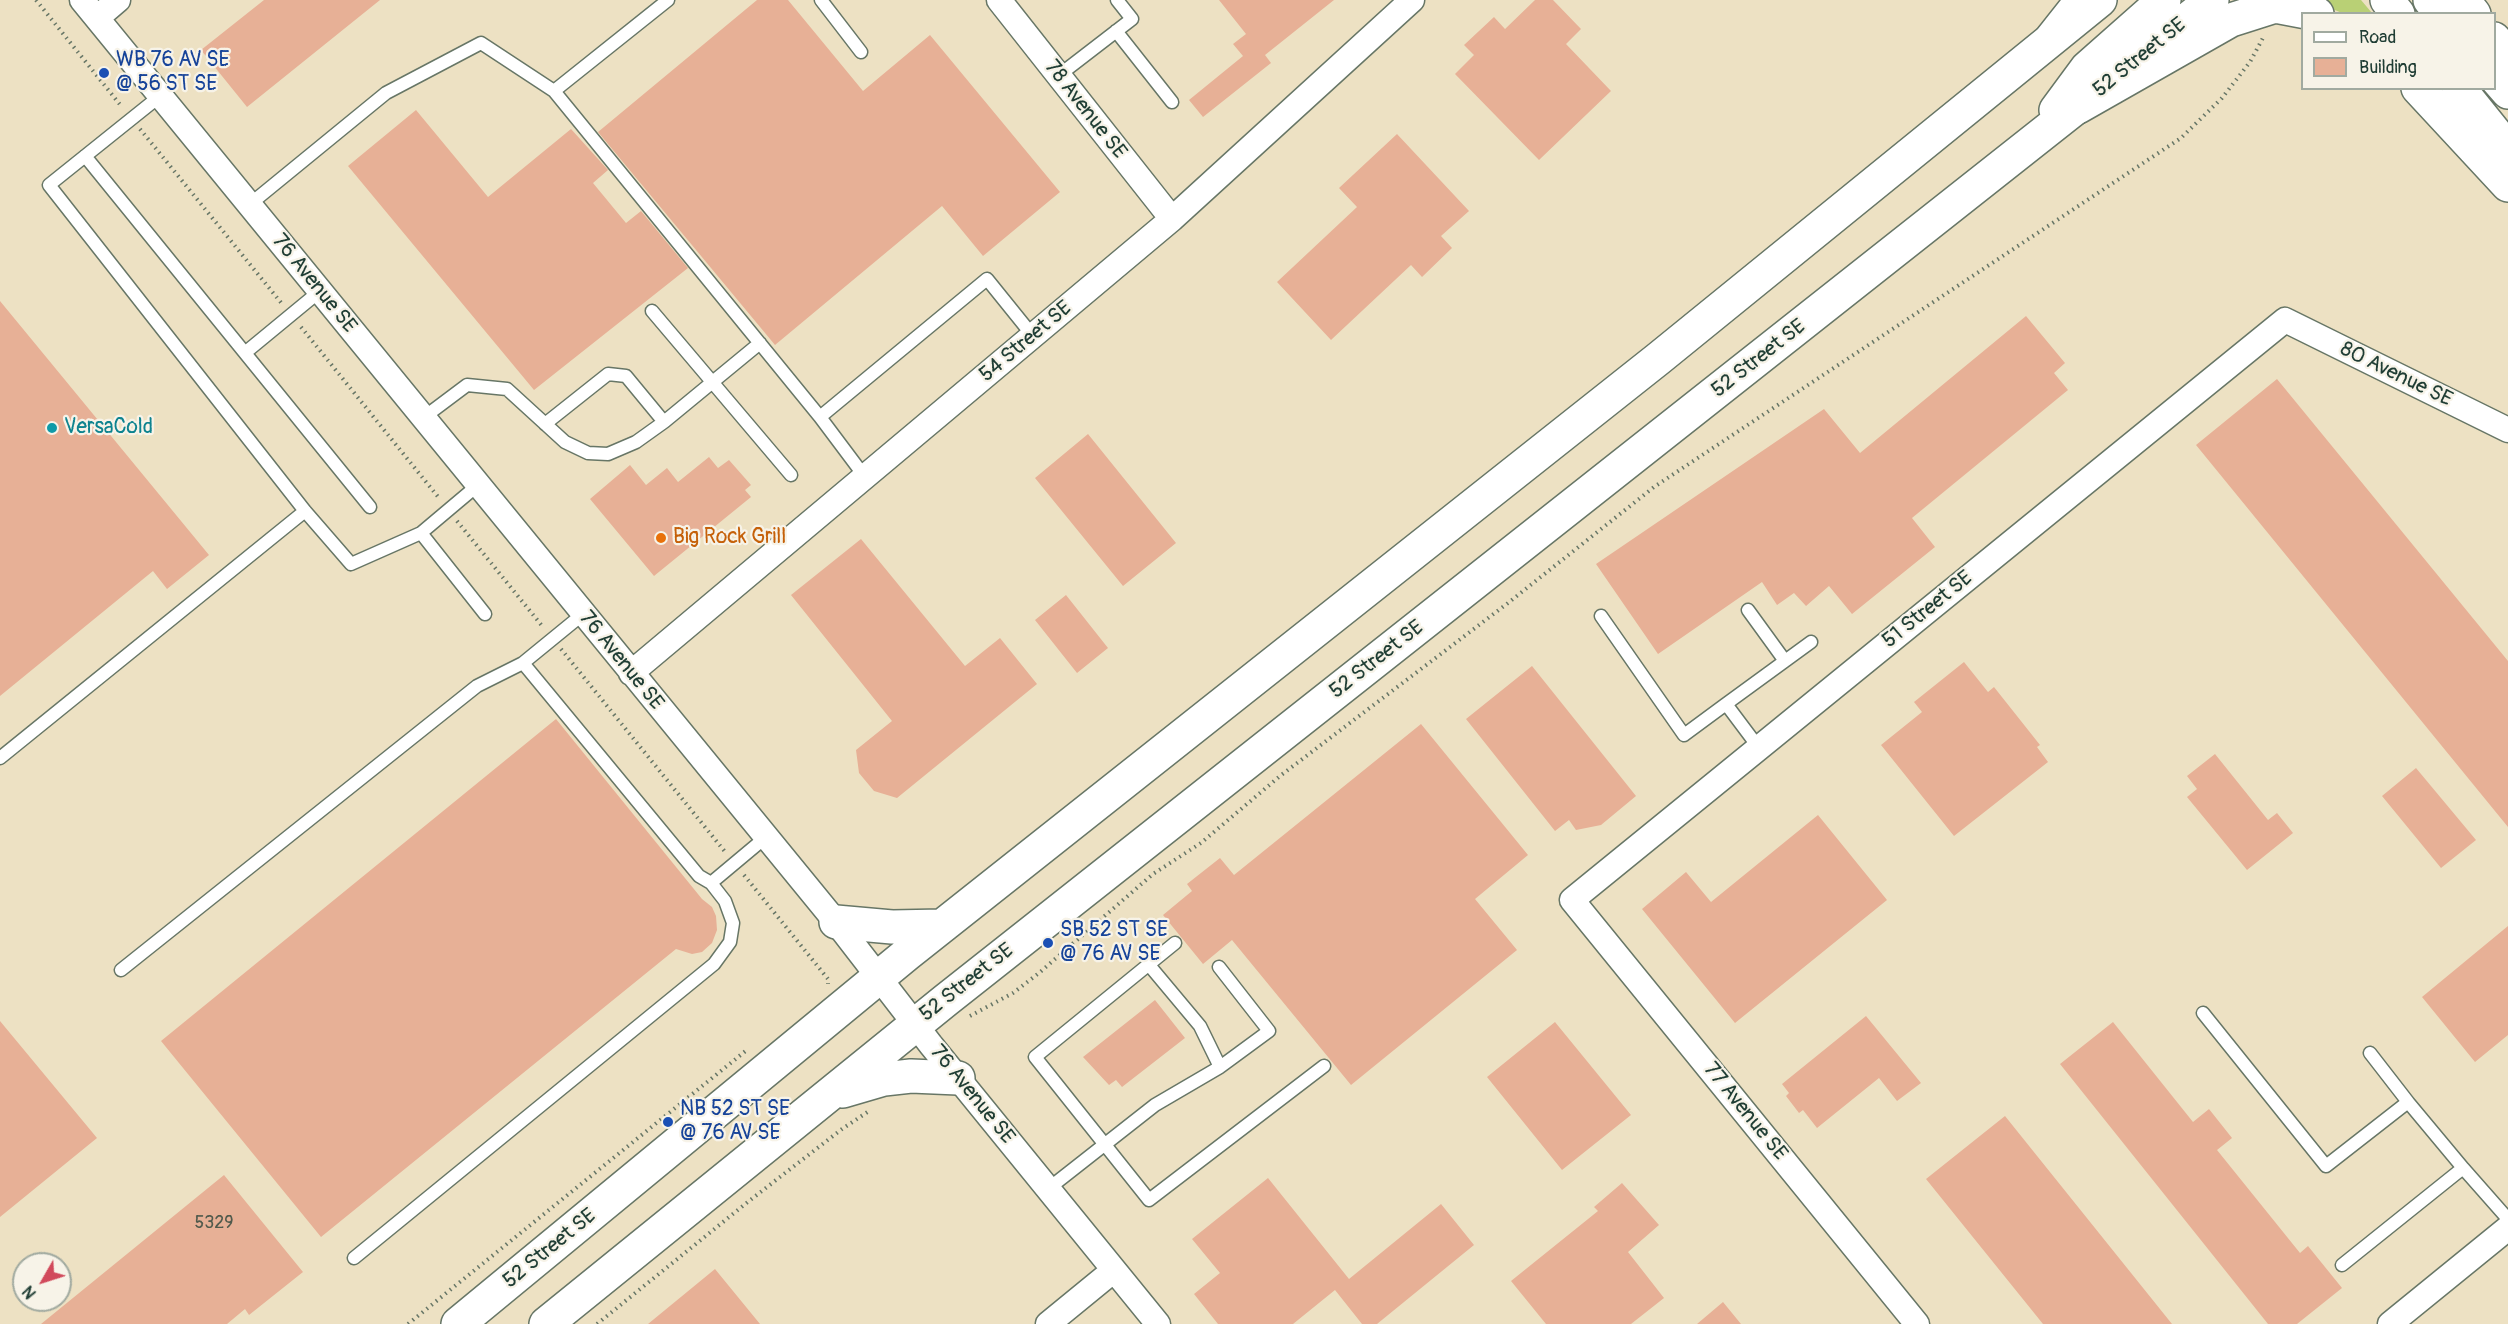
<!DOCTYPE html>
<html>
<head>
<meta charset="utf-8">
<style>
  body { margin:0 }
  #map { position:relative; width:2508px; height:1324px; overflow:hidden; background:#ede1c3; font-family:Pangolin,sans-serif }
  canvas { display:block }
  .legend { position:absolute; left:2301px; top:12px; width:195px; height:78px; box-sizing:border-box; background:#f7f3e8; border:2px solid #a1aaa0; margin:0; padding:8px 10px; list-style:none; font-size:18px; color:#1f3d34 }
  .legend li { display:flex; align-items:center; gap:12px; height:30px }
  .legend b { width:30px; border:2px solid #a1aaa0 }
  .north { position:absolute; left:12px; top:1252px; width:60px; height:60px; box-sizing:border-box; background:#f7f3e8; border:2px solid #a1aaa0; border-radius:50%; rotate:231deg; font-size:16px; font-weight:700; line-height:24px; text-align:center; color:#1f3d34 }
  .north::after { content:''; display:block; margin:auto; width:21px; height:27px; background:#d1495b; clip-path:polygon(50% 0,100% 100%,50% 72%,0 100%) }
</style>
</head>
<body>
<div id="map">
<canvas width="2508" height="1324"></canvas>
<ul class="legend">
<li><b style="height:8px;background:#fff"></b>Road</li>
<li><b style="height:16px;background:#e7b096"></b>Building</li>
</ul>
<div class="north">N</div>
</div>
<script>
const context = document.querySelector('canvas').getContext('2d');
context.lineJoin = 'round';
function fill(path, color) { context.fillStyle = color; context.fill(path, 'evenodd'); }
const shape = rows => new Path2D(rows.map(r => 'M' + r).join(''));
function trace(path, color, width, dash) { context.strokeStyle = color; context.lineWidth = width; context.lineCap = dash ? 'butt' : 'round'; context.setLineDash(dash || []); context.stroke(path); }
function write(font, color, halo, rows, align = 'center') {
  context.font = font + ' Pangolin,sans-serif'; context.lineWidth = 4.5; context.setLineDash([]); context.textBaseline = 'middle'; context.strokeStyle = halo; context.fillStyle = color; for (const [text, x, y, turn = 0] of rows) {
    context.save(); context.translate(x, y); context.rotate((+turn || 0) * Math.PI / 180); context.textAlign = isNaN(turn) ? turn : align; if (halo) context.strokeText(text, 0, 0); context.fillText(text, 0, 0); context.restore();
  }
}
fill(shape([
  [2311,0,2361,0,2372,13,2342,13]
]), '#b9d075');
fill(shape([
  [264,0,380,0,247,107,201,50],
  [757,0,788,0,863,91,930,35,1060,192,983,256,942,206,775,345,598,132],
  [1219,0,1334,0,1265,55,1271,63,1203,117,1189,100,1243,56,1233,44,1246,34],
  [1535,0,1553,0,1581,29,1566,44,1611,91,1539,160,1455,74,1474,55,1464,45,1494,17,1505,29],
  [416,110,488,197,571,129,608,170,593,183,626,223,641,211,688,268,534,390,348,166],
  [1397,134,1469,211,1441,236,1452,248,1422,277,1411,265,1331,340,1277,282,1357,207,1339,188],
  [0,301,209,555,167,589,153,571,0,696],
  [2026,316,2065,363,2054,373,2068,390,1912,518,1935,547,1852,614,1829,586,1806,606,1794,593,1777,605,1762,582,1658,654,1596,564,1824,409,1860,453],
  [2277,379,2508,661,2508,827,2196,445],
  [1088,434,1176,543,1123,586,1035,478],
  [709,457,718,468,729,460,751,485,745,490,751,497,654,576,590,499,630,465,646,485,667,468,678,482],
  [861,539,965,666,1000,638,1037,684,897,798,874,791,859,773,856,750,892,721,791,595],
  [1066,595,1108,648,1077,673,1035,620],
  [1964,662,1988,692,1994,687,2040,745,2037,747,2048,762,1954,836,1881,745,1922,712,1914,702],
  [1532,666,1636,796,1601,825,1576,830,1569,820,1555,831,1466,719],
  [556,719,702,899,712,907,716,916,717,930,712,943,702,952,692,954,676,949,321,1237,161,1041],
  [1421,724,1528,855,1475,899,1517,950,1351,1085,1232,940,1203,964,1163,915,1192,891,1187,884,1220,858,1234,875],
  [2215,754,2268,820,2277,813,2293,833,2247,870,2187,797,2197,789,2187,776],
  [2416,768,2476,840,2441,868,2382,796],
  [1818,815,1887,900,1735,1023,1642,909,1686,872,1711,902],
  [2508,926,2508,1035,2475,1062,2422,997],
  [1155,1000,1185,1038,1122,1087,1116,1080,1109,1085,1083,1057],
  [1866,1016,1921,1083,1897,1101,1879,1078,1817,1128,1803,1110,1799,1113,1786,1096,1789,1093,1782,1084],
  [0,1021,97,1138,0,1217],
  [1555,1022,1631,1115,1562,1170,1487,1077],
  [2113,1022,2193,1122,2209,1109,2232,1138,2217,1150,2300,1253,2308,1246,2342,1288,2297,1324,2268,1324,2060,1064],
  [2005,1116,2172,1324,2043,1324,1926,1179],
  [224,1175,303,1272,249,1315,245,1309,227,1324,41,1324],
  [1268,1178,1349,1279,1441,1204,1474,1245,1377,1324,1362,1324,1335,1290,1293,1324,1218,1324,1194,1294,1220,1273,1192,1239],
  [1622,1183,1659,1225,1628,1252,1664,1298,1631,1324,1546,1324,1511,1281,1598,1211,1594,1207],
  [715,1269,760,1324,648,1324],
  [1723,1302,1741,1324,1697,1324]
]), '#e7b096');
const service = shape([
  [821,0,861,52],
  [1116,31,1172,102],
  [1058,76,1132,19,1117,0],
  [554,91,820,417,865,477],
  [160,96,49,185,305,511,351,564,421,533],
  [85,156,370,507],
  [249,205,386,93,481,43,554,91,668,0],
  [652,311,791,475],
  [246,352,320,291],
  [820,417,987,279,1033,336],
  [423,418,467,385,507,389,565,442,588,453,608,454,636,442,664,422,760,343],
  [545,424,608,374,626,376,664,422],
  [478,485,421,533,485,614],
  [1748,610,1785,661],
  [1601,616,1684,735,1726,704],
  [1759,748,1726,704,1811,642],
  [0,758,305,511],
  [711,883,766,837],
  [1175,943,1035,1057,1149,1200,1324,1066],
  [1149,965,1200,1026,1220,1067],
  [121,970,477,686,523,663,583,614],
  [2203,1013,2326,1166,2408,1102,2463,1168],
  [2370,1053,2408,1102],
  [1048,1189,1155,1105,1220,1067,1269,1031,1219,967],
  [354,1258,714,964,730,942,733,923,725,901,711,883,699,876,523,663],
  [2342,1265,2463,1168,2508,1219]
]);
const minor = shape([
  [82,0,836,922,931,1045,1158,1324],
  [999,0,1172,219],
  [97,18,118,0],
  [631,673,1172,219,1412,0],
  [1048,1324,1114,1270],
  [1917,1324,1572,900,2285,320,2508,430],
  [2390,1324,2508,1228]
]);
const secondary = shape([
  [2056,110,2087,68,2164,0],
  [836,922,892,927,942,926],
  [843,1091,884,1079,911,1076,958,1078],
  [458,1324,907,954,1658,359,2100,0],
  [546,1324,946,1000,2212,0]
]);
const primary = shape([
  [2387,0,2398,14],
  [2430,0,2442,14],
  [2463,0,2474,14],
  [2052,38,2082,0],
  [2494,39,2508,56],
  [2494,76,2508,92],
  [2418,88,2508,185],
  [2459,88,2508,149],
  [2078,107,2231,20,2275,6,2317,14]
]);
trace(service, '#677666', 15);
trace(minor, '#677666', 27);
trace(secondary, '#677666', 36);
trace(primary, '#677666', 36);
trace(shape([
  [36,0,122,107],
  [140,129,283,305],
  [301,327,439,498],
  [457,521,543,627],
  [561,649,726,853],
  [744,875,828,979,828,984],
  [970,1016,1013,993,1039,973,1153,874,1201,843,1280,776,1508,603,1654,487,2181,138,2222,98,2250,62,2264,36],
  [408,1324,748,1049],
  [597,1324,749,1201,842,1129,869,1111]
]), '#677666', 4, [1.5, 4.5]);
trace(service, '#fff', 12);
trace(minor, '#fff', 24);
trace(secondary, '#fff', 33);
trace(primary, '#fff', 33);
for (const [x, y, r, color] of [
  [104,73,6,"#1a4fb4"],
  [52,428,6,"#0f9aa8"],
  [661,538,6,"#e8710a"],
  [1048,943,6,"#1a4fb4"],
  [668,1122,6,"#1a4fb4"]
]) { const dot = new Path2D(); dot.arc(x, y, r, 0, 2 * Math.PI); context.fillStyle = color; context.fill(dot); trace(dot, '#f7f3e8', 2); }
write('18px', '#515a4c', null, [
  ["5329",214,1223]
]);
write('21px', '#1f3d34', '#f7f3e8', [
  ["52 Street SE",2140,58,-39],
  ["78 Avenue SE",1085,110,52],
  ["76 Avenue SE",314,284,51],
  ["54 Street SE",1026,342,-40],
  ["52 Street SE",1759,359,-38],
  ["80 Avenue SE",2396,375,26],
  ["51 Street SE",1928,610,-39],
  ["52 Street SE",1377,660,-38],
  ["76 Avenue SE",621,661,51],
  ["52 Street SE",967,983,-38],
  ["76 Avenue SE",972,1095,51],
  ["77 Avenue SE",1745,1112,51],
  ["52 Street SE",550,1249,-39]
]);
write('21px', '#164399', '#f7f3e8', [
  ["WB 76 AV SE",116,61],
  ["@ 56 ST SE",116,85],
  ["SB 52 ST SE",1060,931],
  ["@ 76 AV SE",1060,955],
  ["NB 52 ST SE",680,1110],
  ["@ 76 AV SE",680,1134]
], 'left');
write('21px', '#0d838f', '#f7f3e8', [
  ["VersaCold",64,428]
], 'left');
write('21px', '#c56008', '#f7f3e8', [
  ["Big Rock Grill",673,538]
], 'left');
</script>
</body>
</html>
